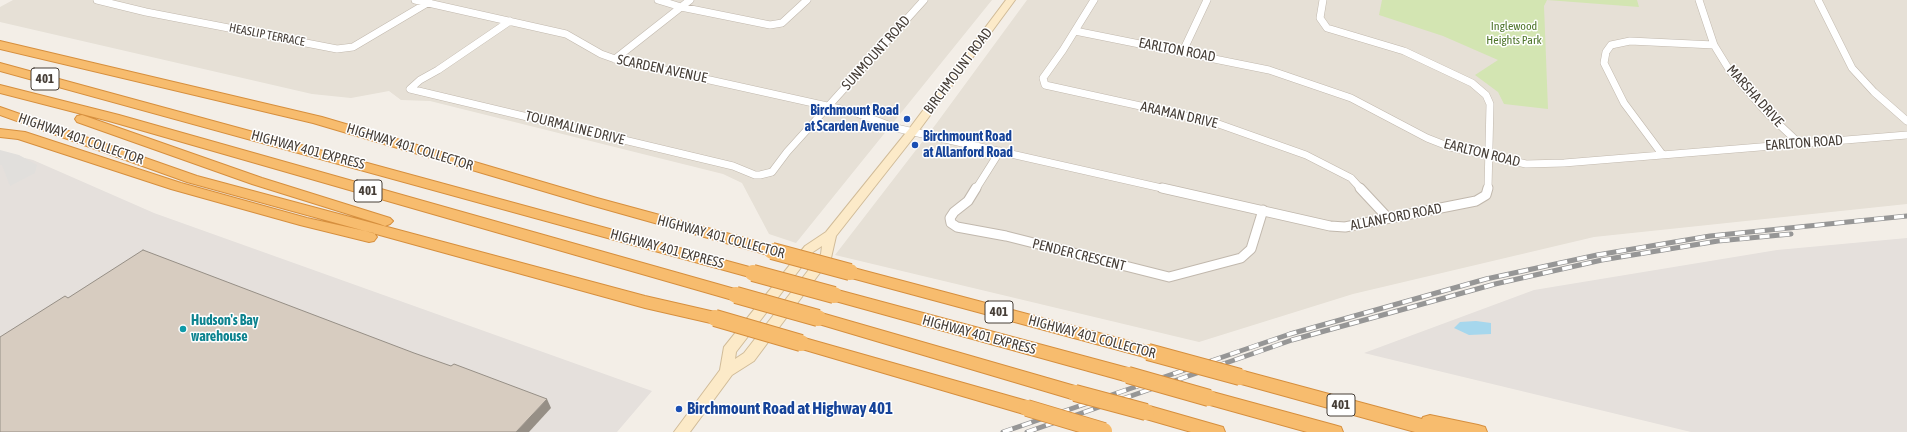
<!DOCTYPE html>
<html>
<head>
<meta charset="utf-8">
<style>
  body { margin:0 }
  canvas { display:block; background:#f3eee7 }
</style>
</head>
<body>
<canvas width="1907" height="432"></canvas>
<script>
const context = document.querySelector('canvas').getContext('2d');
context.lineJoin = 'round';
function fill(path, color) { context.fillStyle = color; context.fill(path, 'evenodd'); }
const shape = rows => new Path2D(rows.map(r => 'M' + r).join(''));
function trace(path, color, width, dash) { context.strokeStyle = color; context.lineWidth = width; context.lineCap = dash ? 'butt' : 'round'; context.setLineDash(dash || []); context.stroke(path); }
function write(font, color, halo, rows, align = 'center') {
  context.font = font + ' "Asap Condensed",sans-serif'; context.lineWidth = 3; context.setLineDash([]); context.textBaseline = 'middle'; context.strokeStyle = halo; context.fillStyle = color; for (const [text, x, y, turn = 0] of rows) {
    context.save(); context.translate(x, y); context.rotate((+turn || 0) * Math.PI / 180); context.textAlign = isNaN(turn) ? turn : align; if (halo) context.strokeText(text, 0, 0); context.fillText(text, 0, 0); context.restore();
  }
}
fill(shape([
  [13,0,992,0,796,243,769,234,742,183,723,174,430,101,401,100,389,91,351,98,312,94,0,22,0,7],
  [1027,0,1907,0,1907,204,1594,237,1353,294,1199,342,835,255,936,124]
]), '#e6e0d6');
fill(shape([
  [0,152,33,160,154,213,652,391,617,432,0,432],
  [1907,238,1907,432,1691,432,1364,353,1534,290,1777,250]
]), '#e5e0dc');
fill(shape([
  [1382,0,1637,0,1639,7,1547,0,1544,6,1548,109,1504,104,1498,92,1475,75,1498,60,1443,36,1379,15]
]), '#d3e5b2');
fill(shape([
  [0,150,19,155,37,165,35,173,10,186,2,165,0,165]
]), '#e1dfdc');
fill(shape([
  [1476,321,1491,323,1491,334,1469,335,1454,328,1460,322]
]), '#a6d7ed');
const minorFar1 = shape([
  [97,0,146,12,337,49,353,47,429,2],
  [415,0,566,34,601,54,615,59,854,112,896,128,1166,189],
  [658,0,681,7,770,25,782,23,807,0],
  [1094,0,1063,50,1043,78,1045,85,1213,122,1306,155,1351,178,1361,189],
  [1323,0,1320,18,1327,28,1404,51,1472,83,1486,95,1490,104,1488,189],
  [1699,0,1714,45,1730,71,1768,114,1800,144],
  [1818,0,1852,68,1874,92,1907,121],
  [510,21,438,70,420,80,410,89,733,166,755,175,760,175,772,172,787,152,924,0],
  [1075,31,1269,70,1351,98,1427,138,1450,147,1526,164,1564,163,1907,135],
  [1183,51,1207,0],
  [615,59,690,0],
  [1662,154,1624,103,1604,63,1606,52,1611,45,1630,41,1714,45],
  [976,189,1000,151]
]);
const minor = shape([
  [976,188,968,201,954,212,950,218,951,223,957,227,1006,236,1169,277,1241,258,1251,249,1263,210],
  [1162,188,1330,226,1345,227,1476,201,1486,195,1488,188],
  [1360,188,1388,218]
]);
const secondary = shape([
  [1006,0,1015,0,917,133,836,236,831,258,754,361,732,375,690,432,674,432,720,370,724,347,805,246,826,232,909,129,1006,0],
  [822,246,821,254,744,353,735,359,736,352,813,252,822,246]
]);
const motorway = shape([
  [0,41,322,117,597,198,778,247,780,251,778,255,772,256,587,204,313,123,0,49,0,41],
  [0,63,753,268,759,269,761,273,759,277,753,278,0,71,0,63],
  [0,85,119,115,742,291,744,295,742,299,736,301,109,121,0,93,0,85],
  [0,107,197,176,645,296,715,312,721,314,723,318,721,322,715,324,645,308,187,182,0,115,0,107],
  [82,115,262,178,390,218,393,221,390,224,385,226,380,224,252,184,77,122,75,119,77,116,82,115],
  [0,129,25,132,181,183,307,218,374,233,377,237,374,241,369,242,300,225,171,189,18,139,0,137,0,129],
  [850,267,1148,346,1154,348,1157,352,1154,356,1148,358,844,276,842,272,844,268,850,267],
  [834,289,1128,368,1134,370,1137,375,1134,380,1128,382,828,299,826,295,828,291,834,289],
  [818,312,1075,386,1081,388,1084,393,1081,398,1075,400,812,322,810,318,812,314,818,312],
  [801,337,1027,401,1033,403,1036,408,1033,413,1027,415,795,347,792,343,795,339,801,337],
  [1240,370,1422,419,1423,417,1430,415,1478,425,1485,427,1487,432,1415,432,1234,382,1231,377,1234,372,1240,370],
  [1209,391,1334,425,1341,427,1343,432,1307,432,1203,403,1200,398,1203,393,1209,391],
  [1146,405,1223,427,1225,432,1191,432,1139,417,1137,412,1139,407,1146,405]
]);
trace(minorFar1, '#c1b8ad', 8);
trace(minor, '#c1b8ad', 11);
trace(secondary, '#d1bc99', 2);
trace(motorway, '#d68f3e', 2);
trace(minorFar1, '#fff', 7);
trace(minor, '#fff', 9);
fill(secondary, '#fceac8');
fill(motorway, '#f7bc6e');
const rail = shape([
  [1003,432,1290,334,1486,279,1597,255,1710,236,1907,216],
  [1027,432,1292,340,1495,284,1602,260,1718,241,1791,234]
]);
trace(rail, '#969696', 5);
trace(rail, '#fff', 3.5, [10]);
const motorwayBridge = shape([
  [772,251,850,272],
  [753,273,834,295],
  [736,295,818,318],
  [715,318,801,343],
  [1148,352,1240,377],
  [1128,375,1209,398],
  [1075,393,1146,412],
  [1027,408,1104,431]
]);
trace(motorwayBridge, '#d68f3e', 18, []);
trace(motorwayBridge, '#f7bc6e', 16);
fill(shape([
  [547,399,551,408,529,432,516,432]
]), '#968f86');
const building = shape([
  [143,250,414,353,451,366,454,364,547,399,516,432,0,432,0,337,65,296,68,298,143,250]
]);
fill(building, '#d7ccc0');
trace(building, '#968f86', 1);
for (const [x, y, r, color] of [
  [907,119,4,"#1a4fb4"],
  [915,145,4,"#1a4fb4"],
  [183,329,4,"#0f9aa8"],
  [679,409,4,"#1a4fb4"]
]) { const dot = new Path2D(); dot.arc(x, y, r, 0, 2 * Math.PI); context.fillStyle = color; context.fill(dot); trace(dot, '#fff', 1.5); }
write('12px', '#4f752c', '#fff', [
  ["Inglewood",1514,26],
  ["Heights Park",1514,40]
]);
write('12px', '#463e37', '#fff', [
  ["HEASLIP TERRACE",267,35,11]
]);
for (const [x, y, w] of [
  [45,79,28],
  [368,191,28],
  [999,312,28],
  [1341,405,28]
]) { const box = new Path2D(); box.roundRect(x - w / 2, y - 11, w, 22, 3); context.fillStyle = '#fff'; context.fill(box); trace(box, '#463e37', 1); }
write('bold 13px', '#463e37', null, [
  ["401",45,79],
  ["401",368,191],
  ["401",999,312],
  ["401",1341,405]
]);
write('14px', '#463e37', '#fff', [
  ["EARLTON ROAD",1177,50,11],
  ["SUNMOUNT ROAD",876,53,-48],
  ["SCARDEN AVENUE",662,69,12],
  ["BIRCHMOUNT ROAD",958,71,-53],
  ["MARSHA DRIVE",1755,96,48],
  ["ARAMAN DRIVE",1179,115,13],
  ["TOURMALINE DRIVE",575,128,14],
  ["HIGHWAY 401 COLLECTOR",81,139,19],
  ["EARLTON ROAD",1804,143,-4],
  ["HIGHWAY 401 COLLECTOR",410,147,17],
  ["HIGHWAY 401 EXPRESS",308,150,15],
  ["EARLTON ROAD",1482,153,14],
  ["ALLANFORD ROAD",1396,217,-11],
  ["HIGHWAY 401 COLLECTOR",721,237,15],
  ["HIGHWAY 401 EXPRESS",667,249,15],
  ["PENDER CRESCENT",1079,255,14],
  ["HIGHWAY 401 EXPRESS",979,335,15],
  ["HIGHWAY 401 COLLECTOR",1092,337,15]
]);
write('bold 14px', '#164399', '#fff', [
  ["Birchmount Road",899,111],
  ["at Scarden Avenue",899,127],
  ["Birchmount Road",923,137,"left"],
  ["at Allanford Road",923,153,"left"]
], 'right');
write('bold 14px', '#0d838f', '#fff', [
  ["Hudson's Bay",191,321],
  ["warehouse",191,337]
], 'left');
write('bold 17px', '#164399', '#fff', [
  ["Birchmount Road at Highway 401",687,409]
], 'left');
</script>
</body>
</html>
